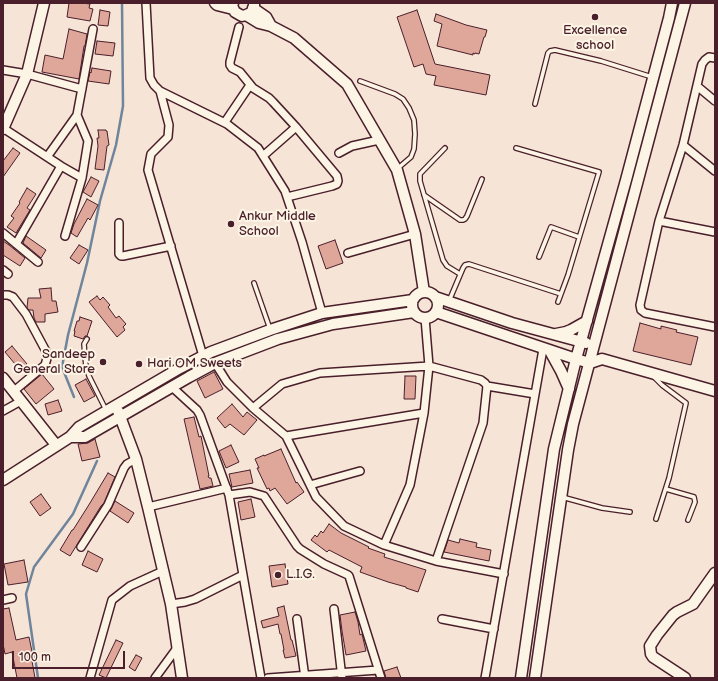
<!DOCTYPE html>
<html>
<head>
<meta charset="utf-8">
<style>
  body { margin:0 }
  #map { position:relative; width:718px; height:681px; overflow:hidden; background:#f6e5d6; font-family:"Balsamiq Sans",sans-serif }
  canvas { display:block }
  .frame { position:absolute; inset:0; border:4px solid #4a1f2b; pointer-events:none }
  .scale { position:absolute; left:12px; top:651px; width:113px; height:18px; box-sizing:border-box; border:2px solid #4a1f2b; border-top:0; padding-left:5px; font-size:12px; line-height:14px; white-space:nowrap; color:#4a1f2b; -webkit-text-stroke:3px #fcf5e5; paint-order:stroke }
</style>
</head>
<body>
<div id="map">
<canvas width="718" height="681"></canvas>
<div class="frame"></div>
<div class="scale">100 m</div>
</div>
<script>
const context = document.querySelector('canvas').getContext('2d');
context.lineJoin = 'round';
const shape = rows => new Path2D(rows.map(r => 'M' + r).join(''));
function trace(path, color, width, dash) { context.strokeStyle = color; context.lineWidth = width; context.lineCap = dash ? 'butt' : 'round'; context.setLineDash(dash || []); context.stroke(path); }
function fill(path, color) { context.fillStyle = color; context.fill(path, 'evenodd'); }
function write(font, color, halo, rows, align = 'center') {
  context.font = font + ' "Balsamiq Sans",sans-serif'; context.lineWidth = 4; context.setLineDash([]); context.textBaseline = 'middle'; context.strokeStyle = halo; context.fillStyle = color; for (const [text, x, y, turn = 0] of rows) {
    context.save(); context.translate(x, y); context.rotate((+turn || 0) * Math.PI / 180); context.textAlign = isNaN(turn) ? turn : align; if (halo) context.strokeText(text, 0, 0); context.fillText(text, 0, 0); context.restore();
  }
}
trace(shape([
  [74,397,62,367,68,335,87,263,100,201,116,145,123,106,122,3],
  [38,678,26,594,34,567,73,514,97,461]
]), '#6f859c', 2.5);
const building = shape([
  [69,3,82,3,90,4,89,8,93,9,90,21,67,17,69,3],
  [100,10,110,12,108,26,98,25,100,10],
  [417,10,435,64,490,75,486,95,434,85,436,76,426,74,423,64,414,67,397,17,417,10],
  [436,14,466,25,487,30,485,37,484,37,479,54,475,53,475,54,473,53,473,55,437,46,442,24,434,21,436,14],
  [69,29,87,34,85,46,84,46,79,79,42,72,45,55,63,59,69,29],
  [97,41,115,43,113,56,95,54,97,41],
  [92,68,111,71,109,84,88,81,90,72,91,73,92,68],
  [98,130,106,130,106,131,107,131,109,145,107,146,104,170,95,169,98,146,97,138,99,138,98,130],
  [13,148,20,153,3,177,3,161,13,148],
  [91,177,99,181,91,197,83,192,91,177],
  [27,188,36,194,27,208,30,210,16,233,7,227,14,218,11,216,20,203,19,202,27,188],
  [87,199,98,205,90,220,88,218,77,237,71,233,74,224,87,199],
  [26,236,46,250,41,258,23,243,26,236],
  [335,240,343,263,326,269,318,246,335,240],
  [3,241,9,245,25,258,20,266,3,255,3,241],
  [79,245,88,250,79,264,70,258,79,245],
  [51,288,52,301,56,301,58,312,45,314,45,322,36,322,34,318,33,310,29,310,27,308,28,298,41,298,39,289,51,288],
  [97,296,100,300,103,297,110,305,108,307,116,318,119,316,126,324,123,327,125,330,117,337,89,302,97,296],
  [80,317,92,321,87,336,85,336,83,339,74,336,75,331,74,331,77,321,79,321,80,317],
  [640,323,661,329,661,326,677,330,676,332,698,337,691,365,633,351,640,323],
  [12,346,27,364,20,370,5,352,12,346],
  [214,372,223,389,205,398,197,381,214,372],
  [42,374,54,389,36,404,24,389,42,374],
  [405,376,416,376,415,399,404,399,405,376],
  [86,379,95,396,84,402,75,385,86,379],
  [58,400,62,411,48,415,45,404,58,400],
  [232,404,243,417,247,412,257,420,244,435,230,424,225,428,217,418,232,404],
  [194,417,199,437,201,436,209,476,208,476,209,478,211,478,213,486,200,489,184,419,194,417],
  [95,439,100,457,82,461,78,444,88,443,95,439],
  [231,445,239,462,226,468,219,451,231,445],
  [281,449,296,483,297,482,304,492,287,504,275,488,270,491,269,488,267,489,257,468,259,468,255,459,264,455,264,456,281,449],
  [250,470,253,483,232,487,229,474,250,470],
  [108,473,115,477,104,503,101,506,70,556,60,550,72,530,73,530,90,503,108,473],
  [41,494,51,508,40,516,30,502,41,494],
  [251,499,255,517,241,520,238,502,251,499],
  [115,501,134,513,128,523,110,511,115,501],
  [329,524,341,533,369,547,368,548,385,554,384,557,426,570,418,592,406,588,406,587,388,582,360,572,362,567,329,550,327,552,311,540,315,535,317,537,321,531,323,533,329,524],
  [460,539,477,543,476,547,491,550,489,561,444,552,448,540,459,543,460,539],
  [88,551,103,559,97,572,82,565,88,551],
  [24,560,28,582,8,585,4,564,24,560],
  [285,564,288,584,272,587,269,566,285,564],
  [284,606,291,640,292,640,296,656,285,658,283,650,284,650,281,634,280,634,278,624,263,628,261,621,279,616,277,608,284,606],
  [9,608,16,640,29,637,34,661,32,661,35,678,17,678,12,652,5,654,3,644,3,609,9,608],
  [355,612,358,622,360,635,362,634,366,651,346,655,342,631,340,615,355,612],
  [116,640,123,643,106,678,99,675,116,640],
  [136,655,142,658,135,671,129,667,136,655],
  [397,667,401,678,386,678,384,671,397,667]
]);
fill(building, '#dfa69a');
trace(building, '#4a1f2b', 1);
const lane = shape([
  [360,81,395,94,403,99,409,108,414,120,415,134,414,149,411,157,397,169],
  [535,104,548,53,550,51,555,50,601,61,652,77],
  [445,148,420,174,420,181,443,260,447,266,460,274],
  [516,148,599,172,568,275,558,302],
  [424,195,460,220,463,220,465,219,467,216,482,179],
  [539,257,551,227,579,237],
  [254,283,270,329],
  [449,301,463,268,465,265,469,264,561,294],
  [87,339,84,344,85,356,86,367,89,376,106,410],
  [654,377,662,385,686,403,669,478,656,519],
  [666,489,694,497,695,502,688,520],
  [562,497,602,508,630,512]
]);
const street = shape([
  [146,3,150,78,154,85,160,91,227,124,258,148,285,191,302,242,322,313],
  [239,27,230,62,230,65,232,68,240,72,253,88,269,98,273,102,296,127,337,176,338,181,337,184,332,186,287,197],
  [715,58,709,57,705,60,702,64,683,145,659,221,640,305,641,310,645,313,715,327],
  [3,70,27,74,82,89],
  [697,86,715,101],
  [160,91,169,125,168,137,151,154,148,170,203,356],
  [225,122,250,85],
  [3,128,61,166,82,178],
  [683,145,715,171],
  [339,153,352,146,379,140],
  [263,156,296,127],
  [47,157,77,115,93,29],
  [659,221,715,232],
  [119,223,119,254,121,256,123,256,171,246],
  [3,233,38,262],
  [65,236,82,178,88,141,77,115],
  [16,244,61,166],
  [348,253,415,234],
  [3,270,8,274],
  [3,295,8,295,13,297,26,314,48,355,45,365,14,391],
  [215,363,227,382,253,408,286,436,316,497,344,526,384,545,436,561,504,574],
  [487,386,535,394],
  [172,387,197,410,200,415,229,495,261,678],
  [253,408,282,384,320,373,429,366,481,380,485,383,487,386,483,423,436,561],
  [3,411,21,401],
  [286,436,424,413],
  [310,485,360,471],
  [229,495,250,492,264,496,297,546,300,549,324,564,348,575,349,576,381,678],
  [148,507,227,488],
  [384,545,410,485,424,413,429,366,425,318],
  [81,547,108,505,124,468,127,464,136,459],
  [3,600,12,598],
  [171,604,185,602,195,599,243,575],
  [334,609,342,678],
  [297,619,305,678],
  [442,619,494,629],
  [90,678,112,600,130,586,163,571],
  [155,678,177,648],
  [268,678,378,670],
  [485,678,543,349]
]);
const secondary = shape([
  [215,3,217,5,233,9],
  [233,3,232,6,235,12,242,16,246,15,251,13,254,7,254,3],
  [253,8,266,17,271,26],
  [246,15,259,23,271,26,294,38,347,84,397,170,415,234,424,292],
  [3,129,27,74,44,3],
  '412 305a13 13 0 1 1 26 0a13 13 0 1 1-26 0Z',
  [435,297,512,323,586,343],
  [436,312,576,359,590,363,602,359,715,391],
  [556,334,566,332,571,330,587,321],
  [550,351,561,371,569,389],
  [3,378,56,445],
  [118,411,136,459,148,507,171,604,182,678],
  [70,437,85,437,189,377,215,363,278,339,333,324,414,312],
  [3,480,70,437,79,427,180,368,211,352,270,330,322,313,413,300],
  [521,678,554,449,576,359,626,180,669,18,672,3],
  [535,678,568,450,573,424,685,3],
  [685,678,653,657,651,654,650,646,657,635,673,615,677,612,693,604,715,573]
]);
trace(lane, '#4a1f2b', 6);
trace(street, '#4a1f2b', 10);
trace(secondary, '#4a1f2b', 13);
trace(lane, '#fcf5e5', 3.5);
trace(street, '#fcf5e5', 7);
trace(secondary, '#fcf5e5', 10);
for (const [x, y, r, color] of [
  [595,17,4,"#4a1f2b"],
  [231,224,4,"#4a1f2b"],
  [103,362,4,"#4a1f2b"],
  [139,364,4,"#4a1f2b"],
  [278,575,4,"#4a1f2b"]
]) { const dot = new Path2D(); dot.arc(x, y, r, 0, 2 * Math.PI); context.fillStyle = color; context.fill(dot); trace(dot, '#fcf5e5', 1.5); }
write('13px', '#4a1f2b', '#fcf5e5', [
  ["Excellence",595,31,"center"],
  ["school",595,46,"center"],
  ["Ankur Middle",239,217],
  ["School",239,232],
  ["Sandeep",95,355,"right"],
  ["General Store",95,370,"right"],
  ["Hari OM Sweets",147,364],
  ["L.I.G.",286,575]
], 'left');
</script>
</body>
</html>
